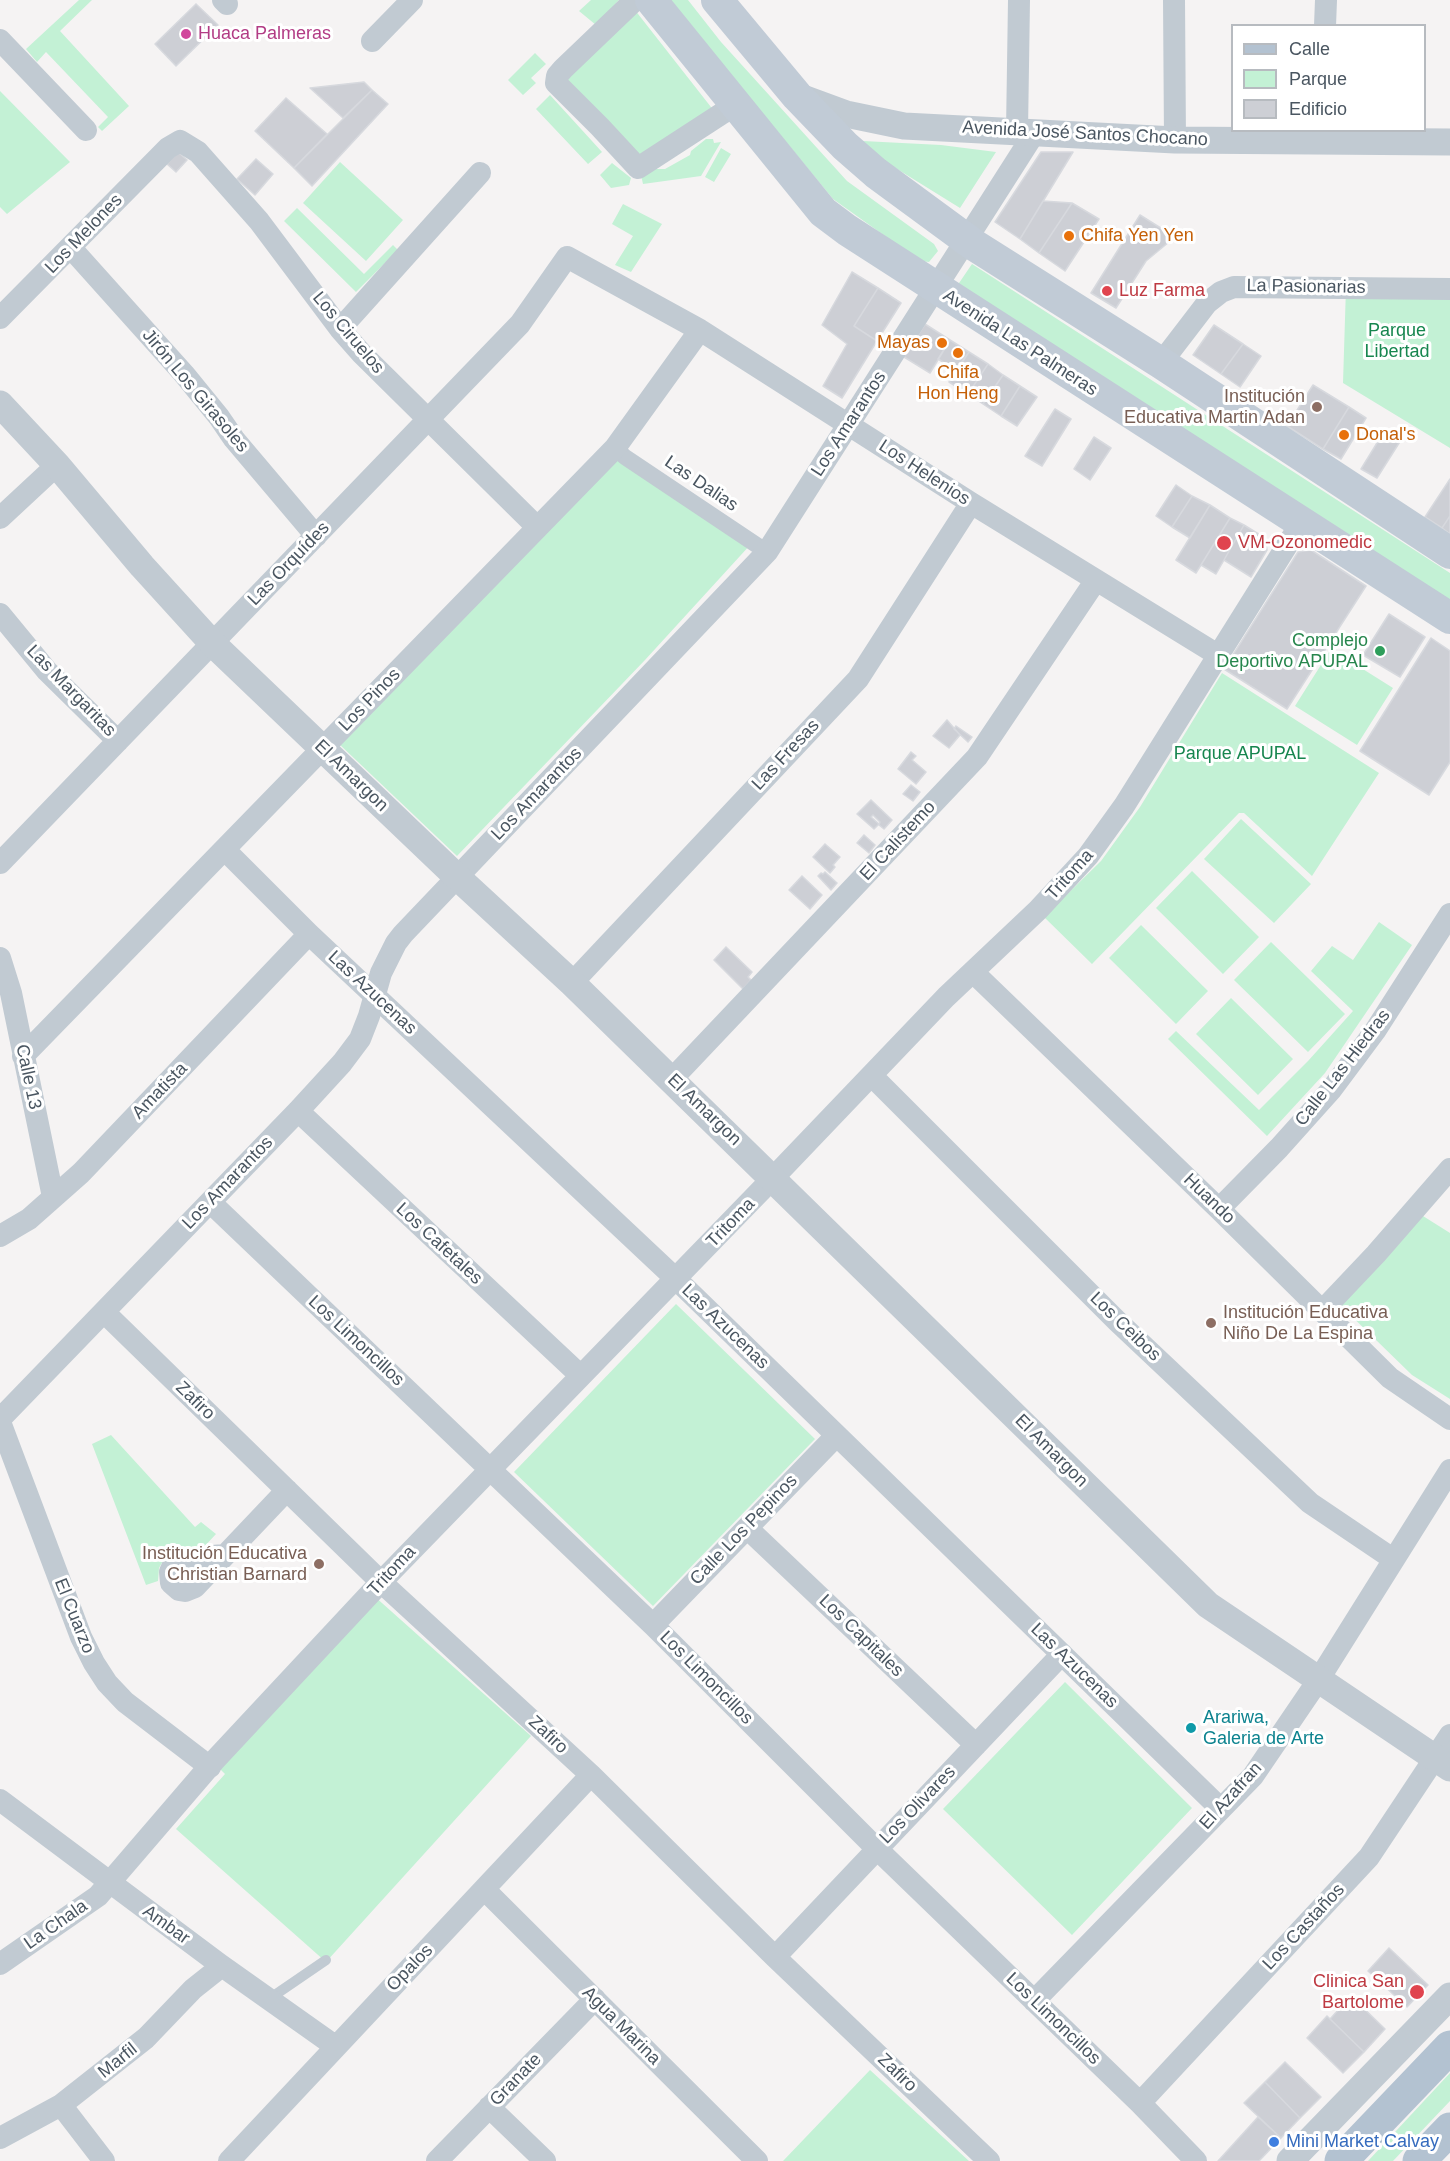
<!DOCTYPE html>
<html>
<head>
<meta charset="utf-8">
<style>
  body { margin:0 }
  #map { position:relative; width:1450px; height:2161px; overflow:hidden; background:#f5f3f3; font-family:Arial,sans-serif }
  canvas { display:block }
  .legend { position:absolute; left:1231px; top:24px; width:195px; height:108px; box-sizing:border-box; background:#fff; border:2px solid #b7bbc0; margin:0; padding:8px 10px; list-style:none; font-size:18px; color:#4a5661 }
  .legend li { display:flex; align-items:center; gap:12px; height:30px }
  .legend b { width:30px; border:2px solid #b7bbc0 }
</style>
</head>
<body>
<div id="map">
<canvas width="1450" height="2161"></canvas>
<ul class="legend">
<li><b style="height:8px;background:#b3c2d1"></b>Calle</li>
<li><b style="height:16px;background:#c3f1d5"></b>Parque</li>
<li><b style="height:16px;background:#cdcfd5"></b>Edificio</li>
</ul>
</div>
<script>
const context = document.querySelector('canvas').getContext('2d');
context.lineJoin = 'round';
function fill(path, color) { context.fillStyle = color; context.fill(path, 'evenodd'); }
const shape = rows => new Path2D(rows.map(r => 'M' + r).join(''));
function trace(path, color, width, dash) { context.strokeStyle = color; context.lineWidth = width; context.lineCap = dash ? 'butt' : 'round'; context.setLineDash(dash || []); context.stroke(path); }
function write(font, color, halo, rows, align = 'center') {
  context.font = font + ' Arial,sans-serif'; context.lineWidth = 6; context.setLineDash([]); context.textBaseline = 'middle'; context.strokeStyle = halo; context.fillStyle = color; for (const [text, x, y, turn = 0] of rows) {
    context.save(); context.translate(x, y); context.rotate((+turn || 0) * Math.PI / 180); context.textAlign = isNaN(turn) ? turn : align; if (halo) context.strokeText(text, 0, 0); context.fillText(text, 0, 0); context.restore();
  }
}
fill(shape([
  [79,0,92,0,60,31,129,106,102,131,98,127,108,117,46,52,37,62,26,49],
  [591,0,619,0,596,25,579,11],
  [669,0,688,0,721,42,847,181,934,244,938,251,929,262,920,261,833,199],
  [631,5,718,116,638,168,557,76],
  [535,53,546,64,531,78,536,83,523,95,508,80],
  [0,91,70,162,7,214,0,207],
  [550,95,602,152,588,164,536,109],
  [706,139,713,139,714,143,721,142,701,176,643,184,641,175,653,169,665,169,690,155,691,151],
  [863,141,941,145,996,152,960,208,860,146],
  [721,148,731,154,714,182,705,177],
  [340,162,403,220,366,261,303,203],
  [612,163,631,178,629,185,611,188,600,175],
  [623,204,662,224,631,272,615,265,633,236,612,224],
  [297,208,364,274,393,245,398,250,356,292,284,221],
  [972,264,1450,573,1450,600,957,286],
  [1346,287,1450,289,1450,448,1343,383],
  [616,454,751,544,645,660,457,856,337,742],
  [1331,649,1393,688,1357,745,1295,706],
  [1222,673,1379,773,1312,876,1244,813,1239,813,1092,964,1044,917,1101,861,1140,807],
  [1241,819,1311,884,1274,923,1204,859],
  [1192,871,1259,937,1223,974,1156,908],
  [1379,922,1412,945,1325,1073,1267,1136,1168,1039,1176,1031,1259,1110,1308,1061,1353,1011,1311,971,1332,946,1353,960],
  [1141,925,1208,991,1176,1024,1109,958],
  [1271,942,1345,1014,1308,1052,1234,980],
  [1231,998,1293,1059,1258,1095,1196,1034],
  [1423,1216,1450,1233,1450,1399,1412,1375,1338,1303],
  [676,1304,815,1439,653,1606,514,1472],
  [111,1435,195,1527,201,1522,216,1534,203,1548,183,1550,164,1559,159,1568,158,1581,146,1585,92,1444],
  [373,1595,531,1736,326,1962,176,1829,225,1774,217,1766],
  [1065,1682,1192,1808,1072,1935,943,1809],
  [870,2070,969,2161,783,2161],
  [1450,2073,1450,2101,1393,2161,1368,2161]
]), '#c3f1d5');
const building = shape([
  [196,4,218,25,176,66,155,44,196,4],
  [364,82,372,90,343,118,310,88,364,82],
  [372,90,388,104,312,186,294,168,372,90],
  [286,98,327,134,294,168,255,131,286,98],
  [178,152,187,160,176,172,167,164,178,152],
  [1041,152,1073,152,1020,239,995,222,1041,152],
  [256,159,273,174,255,195,237,179,256,159],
  [1043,201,1072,203,1039,253,1020,239,1043,201],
  [1072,203,1099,219,1065,271,1039,253,1072,203],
  [1140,215,1175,237,1146,261,1116,308,1091,293,1140,215],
  [852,272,878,288,854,326,877,341,842,398,823,386,847,344,822,325,852,272],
  [878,288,901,303,877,341,854,326,878,288],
  [925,324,950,340,930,373,904,357,925,324],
  [1214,325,1243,344,1221,374,1193,355,1214,325],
  [950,340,969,352,956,370,938,359,950,340],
  [1243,344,1261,356,1240,387,1221,374,1243,344],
  [969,352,988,364,968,394,949,382,969,352],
  [988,364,1003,375,983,404,968,394,988,364],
  [1003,375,1020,386,1001,416,983,404,1003,375],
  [1313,385,1349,407,1323,449,1287,426,1313,385],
  [1020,386,1037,397,1017,426,1001,416,1020,386],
  [1349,407,1366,418,1341,459,1323,449,1349,407],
  [1055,409,1071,419,1042,466,1025,456,1055,409],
  [1385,430,1401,440,1377,478,1361,469,1385,430],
  [1094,437,1111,448,1090,480,1074,469,1094,437],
  [1450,479,1450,516,1442,528,1425,517,1450,479],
  [1176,485,1192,496,1172,527,1156,516,1176,485],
  [1192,496,1210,505,1190,538,1172,527,1192,496],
  [1210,505,1230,518,1196,573,1176,560,1210,505],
  [1450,516,1450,534,1442,528,1450,516],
  [1230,518,1244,525,1216,574,1201,565,1230,518],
  [1244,525,1265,538,1267,550,1251,577,1224,560,1244,525],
  [1311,550,1366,586,1287,709,1224,669,1298,552,1311,550],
  [1389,614,1425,637,1400,677,1363,655,1389,614],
  [1431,638,1450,651,1450,762,1429,795,1360,751,1431,638],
  [947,720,960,735,949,748,933,736,947,720],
  [956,726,972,737,968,742,954,729,956,726],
  [911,752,916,756,912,760,926,772,916,784,898,769,911,752],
  [911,785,920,792,913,801,903,794,911,785],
  [871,800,892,820,884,829,879,825,880,822,873,815,871,817,879,824,874,829,857,814,871,800],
  [864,835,875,845,869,853,857,843,864,835],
  [825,844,840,857,833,865,835,867,830,873,813,857,825,844],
  [825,872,837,883,831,890,818,876,821,873,823,874,825,872],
  [802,876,822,895,810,909,789,890,802,876],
  [726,947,752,972,748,977,751,980,743,989,714,960,726,947],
  [1389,1948,1428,1985,1407,2007,1368,1971,1389,1948],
  [1351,1996,1385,2029,1364,2052,1330,2019,1351,1996],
  [1327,2016,1364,2052,1343,2073,1307,2038,1327,2016],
  [1285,2062,1321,2097,1300,2118,1265,2082,1285,2062],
  [1265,2082,1300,2118,1281,2138,1244,2103,1265,2082],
  [1258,2117,1281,2138,1259,2161,1218,2161,1258,2117]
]);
fill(building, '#cdcfd5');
trace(building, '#d7d9de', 1.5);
trace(shape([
  [269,1999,326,1960]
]), '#c1cad2', 10);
trace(shape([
  [615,448,625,457,767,552]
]), '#c1cad2', 16);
trace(shape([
  [223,0,227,4],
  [635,0,563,69,557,76,556,83,600,127,638,168,735,105],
  [1174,0,1175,140],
  [1325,26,1326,0],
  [0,40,86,130],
  [372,41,412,0],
  [1017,131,1019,0],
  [71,248,184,374,219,417,234,439,316,536],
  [0,318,168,148,180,141,198,152,259,221,340,329,362,354,537,527],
  [340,329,480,173],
  [1161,363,1207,303,1221,292,1234,287,1450,289],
  [0,518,57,465],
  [0,614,47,671,118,741],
  [225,850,309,934,676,1279,1221,1809],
  [0,863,520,324,567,257,700,330,971,503,1218,655],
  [0,958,11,993,53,1197],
  [974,973,1219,1209,1390,1378,1450,1419],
  [572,983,858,679,971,503],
  [23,1056,615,448,700,330],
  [872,1076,1117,1321,1310,1503,1393,1559],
  [672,1079,977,757,1096,580],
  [298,1111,581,1376],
  [210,1202,653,1625,876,1848,1140,2103,1196,2161],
  [1219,1209,1279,1148,1331,1090,1375,1031,1450,914],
  [0,1236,29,1219,81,1173,309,934],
  [1323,1310,1376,1254,1450,1169],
  [104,1312,381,1582,591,1775,775,1957,989,2161],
  [0,1419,298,1111,342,1063,360,1039,369,1016,381,973,396,943,403,934,767,552,1035,132],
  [0,1422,81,1637,94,1663,107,1683,125,1702,210,1767],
  [747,1528,976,1745],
  [225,1555,212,1556,199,1561,178,1560,174,1563,170,1572,171,1583,179,1590,185,1591,195,1587,287,1490],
  [653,1625,836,1436],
  [0,1800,222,1966,335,2046],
  [485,1890,757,2161],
  [775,1957,1062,1654],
  [0,1964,98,1896,214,1761,381,1582,773,1178,946,997,1038,910,1088,856,1124,806,1301,523],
  [1034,2001,1253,1776,1319,1679,1450,1470],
  [1140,2103,1369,1857,1450,1735],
  [61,2105,104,2161],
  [489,2107,545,2161],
  [0,2138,61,2105,146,2038,193,1989,222,1966],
  [229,2161,591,1775],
  [437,2161,595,1999]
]), '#c1cad2', 22);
trace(shape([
  [797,96,846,114,904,126,1175,140,1450,142],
  [0,404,57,465,142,566,212,643,456,876,572,983,1208,1605,1450,1768],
  [1290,2161,1450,1996]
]), '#c1cad2', 27);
trace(shape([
  [651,0,823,212,847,230,1450,618],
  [717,0,797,96,845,146,876,173,974,245,1161,363,1450,553]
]), '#c1cbd6', 32);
trace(shape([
  [1341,2161,1450,2047],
  [1419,2161,1450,2129]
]), '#b3c2d1', 33);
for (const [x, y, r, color] of [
  [186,34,6,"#d1479c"],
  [1069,236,6,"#e8710a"],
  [1107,291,6,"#e0444e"],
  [942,343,6,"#e8710a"],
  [958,353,6,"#e8710a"],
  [1317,407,6,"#8d6e63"],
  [1344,435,6,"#e8710a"],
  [1224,543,8,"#e0444e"],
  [1380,651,6,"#2e9e5b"],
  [1211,1323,6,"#8d6e63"],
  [319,1564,6,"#8d6e63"],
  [1191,1728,6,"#0f9aa8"],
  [1417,1992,8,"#e0444e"],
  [1274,2142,6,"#3f7fe0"]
]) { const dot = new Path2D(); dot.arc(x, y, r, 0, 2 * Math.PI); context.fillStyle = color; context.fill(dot); trace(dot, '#fff', 2); }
write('18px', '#b23c85', '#fff', [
  ["Huaca Palmeras",198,34]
], 'left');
write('18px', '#4a5661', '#fff', [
  ["Avenida José Santos Chocano",1085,134,3],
  ["Los Melones",84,234,-46],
  ["La Pasionarias",1306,287,1],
  ["Los Ciruelos",348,333,50],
  ["Avenida Las Palmeras",1020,343,33],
  ["Jirón Los Girasoles",195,391,50],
  ["Los Amarantos",849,424,-57],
  ["Los Helenios",924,473,33],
  ["Las Dalias",701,484,34],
  ["Las Orquídes",289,564,-46],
  ["Las Margaritas",71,691,46],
  ["Los Pinos",370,700,-46],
  ["Las Fresas",786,755,-47],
  ["El Amargon",351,776,44],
  ["Los Amarantos",537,794,-46],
  ["El Calistemo",898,841,-47],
  ["Tritoma",1070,875,-48],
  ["Las Azucenas",372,993,43],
  ["Calle Las Hiedras",1343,1068,-52],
  ["Calle 13",28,1077,78],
  ["Amatista",160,1091,-46],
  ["El Amargon",704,1110,44],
  ["Los Amarantos",228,1183,-46],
  ["Huando",1209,1199,44],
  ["Tritoma",731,1223,-46],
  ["Los Cafetales",439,1244,43],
  ["Las Azucenas",725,1327,44],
  ["Los Ceibos",1125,1327,44],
  ["Los Limoncillos",356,1341,43],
  ["Zafiro",195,1401,44],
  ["El Amargon",1051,1451,45],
  ["Calle Los Pepinos",744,1530,-46],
  ["Tritoma",392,1571,-47],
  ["El Cuarzo",74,1616,68],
  ["Los Capitales",861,1636,44],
  ["Las Azucenas",1074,1666,44],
  ["Los Limoncillos",706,1678,45],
  ["Zafiro",548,1735,43],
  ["El Azafran",1231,1796,-48],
  ["Los Olivares",918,1805,-46],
  ["La Chala",56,1925,-35],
  ["Ambar",166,1925,36],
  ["Los Castaños",1304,1927,-47],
  ["Opalos",410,1968,-46],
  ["Los Limoncillos",1053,2019,44],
  ["Agua Marina",621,2026,45],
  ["Marfil",118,2061,-39],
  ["Zafiro",897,2073,44],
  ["Granate",516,2080,-46]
]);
write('18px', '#c56008', '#fff', [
  ["Chifa Yen Yen",1081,236],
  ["Mayas",930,343,"right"],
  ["Chifa",958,373,"center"],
  ["Hon Heng",958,394,"center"],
  ["Donal's",1356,435]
], 'left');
write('18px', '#be3a42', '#fff', [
  ["Luz Farma",1119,291],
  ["VM-Ozonomedic",1238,543],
  ["Clinica San",1404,1982,"right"],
  ["Bartolome",1404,2003,"right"]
], 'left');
write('18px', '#17864f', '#fff', [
  ["Parque",1397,331],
  ["Libertad",1397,352],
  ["Parque APUPAL",1240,754]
]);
write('18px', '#785e54', '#fff', [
  ["Institución",1305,397],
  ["Educativa Martin Adan",1305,418],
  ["Institución Educativa",1223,1313,"left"],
  ["Niño De La Espina",1223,1334,"left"],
  ["Institución Educativa",307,1554],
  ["Christian Barnard",307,1575]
], 'right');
write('18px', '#27864d', '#fff', [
  ["Complejo",1368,641],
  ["Deportivo APUPAL",1368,662]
], 'right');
write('18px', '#0d838f', '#fff', [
  ["Arariwa,",1203,1718],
  ["Galeria de Arte",1203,1739]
], 'left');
write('18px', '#366cbe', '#fff', [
  ["Mini Market Calvay",1286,2142]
], 'left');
</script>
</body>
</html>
